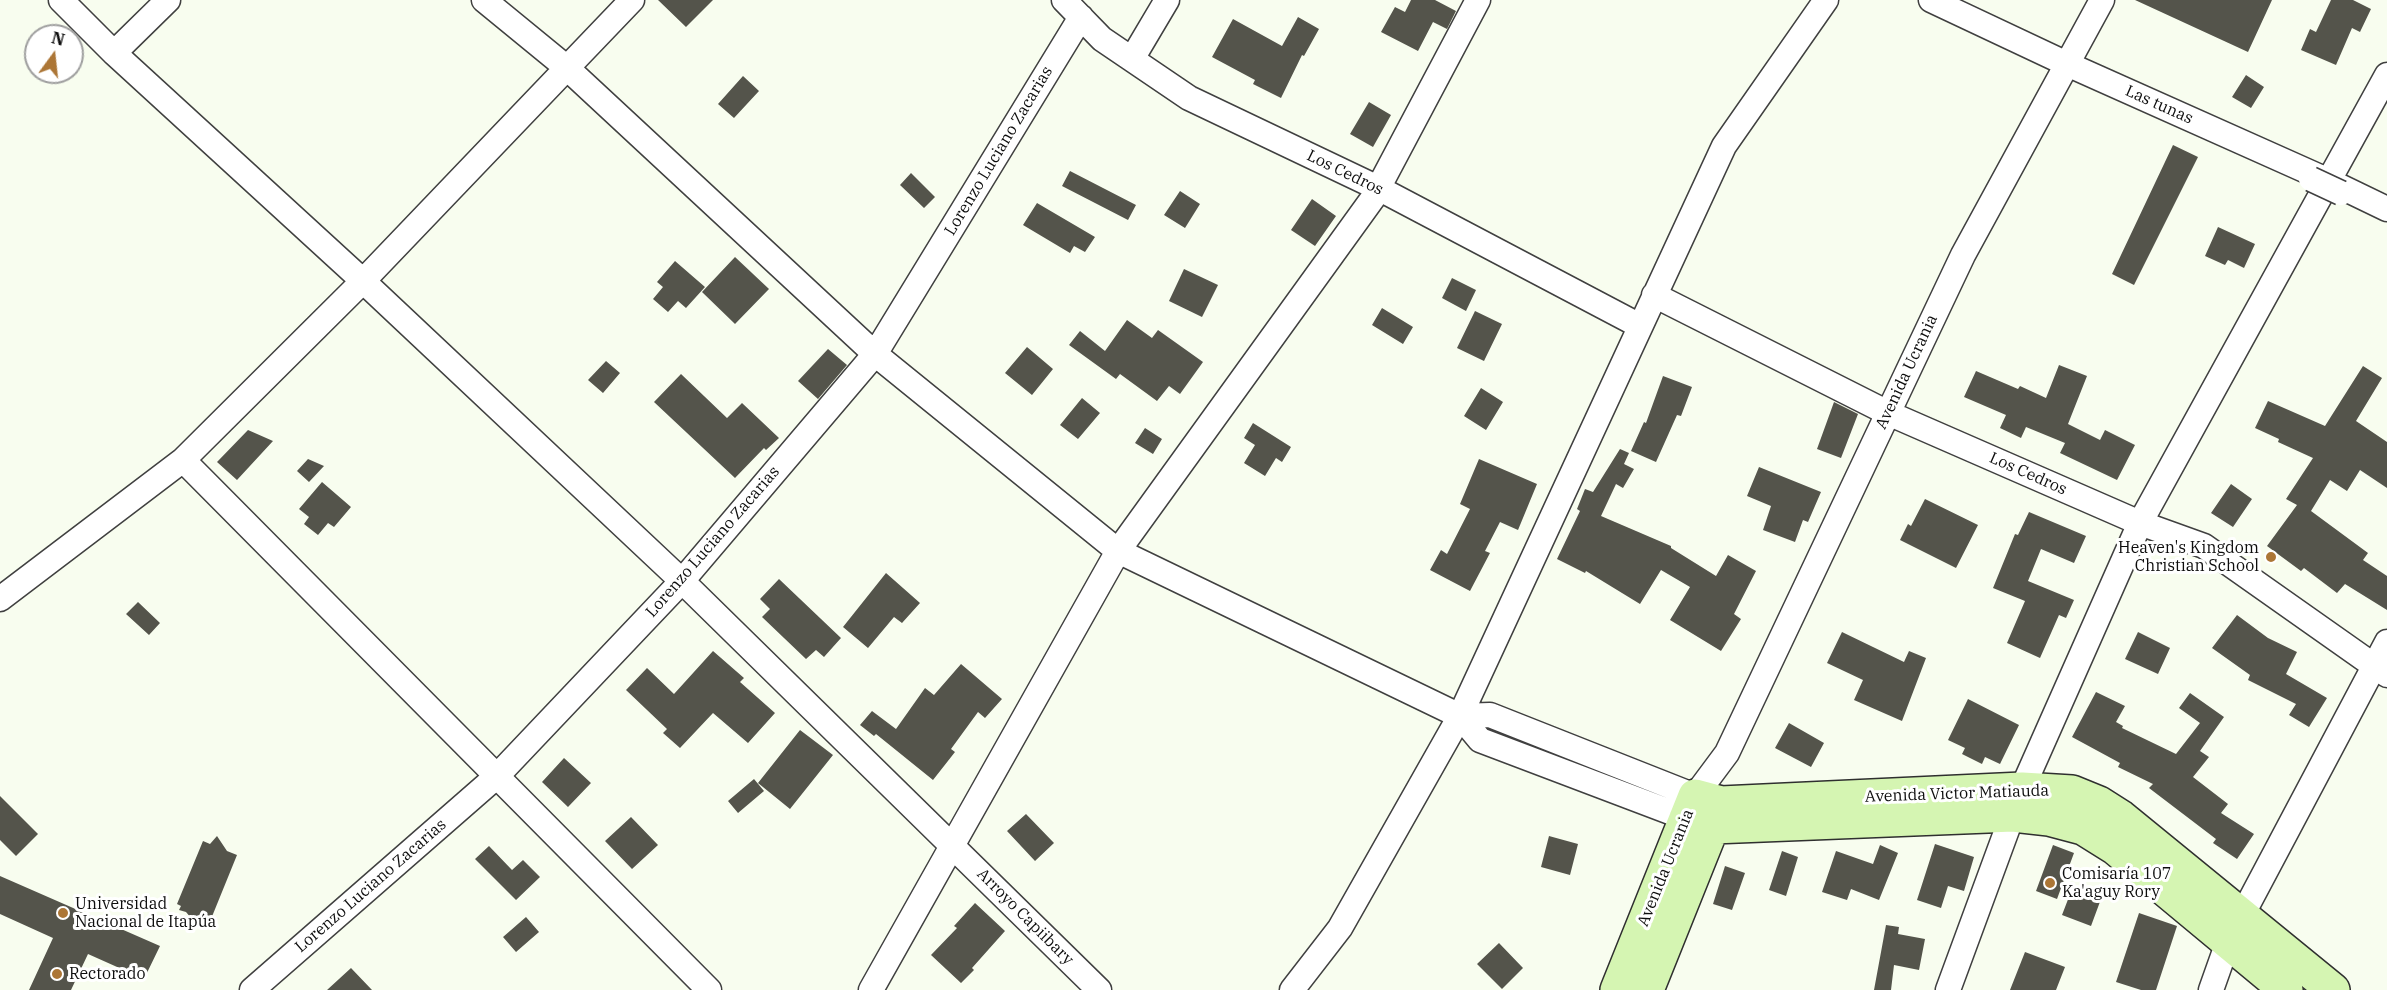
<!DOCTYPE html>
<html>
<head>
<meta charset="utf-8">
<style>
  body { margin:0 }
  #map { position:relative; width:2387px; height:990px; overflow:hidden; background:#f8fdef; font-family:"IBM Plex Serif",serif }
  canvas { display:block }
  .north { position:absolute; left:24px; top:24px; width:60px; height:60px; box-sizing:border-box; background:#fff; border:2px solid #9e9e9e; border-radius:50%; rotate:15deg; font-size:16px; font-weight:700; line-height:24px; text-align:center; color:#0d0d0d }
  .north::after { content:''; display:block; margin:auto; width:21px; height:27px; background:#ac7636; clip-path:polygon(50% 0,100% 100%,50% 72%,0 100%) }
</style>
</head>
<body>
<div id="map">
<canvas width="2387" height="990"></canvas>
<div class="north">N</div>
</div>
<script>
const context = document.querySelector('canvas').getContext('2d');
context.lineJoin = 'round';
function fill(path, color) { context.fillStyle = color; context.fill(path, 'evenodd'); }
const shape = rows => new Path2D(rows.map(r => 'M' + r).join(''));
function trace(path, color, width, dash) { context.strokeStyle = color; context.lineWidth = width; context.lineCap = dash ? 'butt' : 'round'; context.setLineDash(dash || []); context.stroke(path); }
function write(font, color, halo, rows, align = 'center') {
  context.font = font + ' "IBM Plex Serif",serif'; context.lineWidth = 6; context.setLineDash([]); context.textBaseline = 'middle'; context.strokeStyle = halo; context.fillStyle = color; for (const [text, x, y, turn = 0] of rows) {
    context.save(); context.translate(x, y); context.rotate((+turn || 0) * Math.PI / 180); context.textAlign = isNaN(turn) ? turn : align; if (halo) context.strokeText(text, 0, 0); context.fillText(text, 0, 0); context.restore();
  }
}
fill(shape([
  [658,0,713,0,686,27],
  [1411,0,1435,0,1456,11,1447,29,1433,22,1418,51,1381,32,1395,7,1405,12],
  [2135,0,2272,0,2248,52],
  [2331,0,2353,0,2371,9,2360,32,2352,28,2336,65,2301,50,2310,29,2316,32],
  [1298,17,1319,29,1304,56,1302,55,1281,98,1253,84,1255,80,1212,57,1233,19,1282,46],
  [2246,75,2264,87,2251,108,2232,97],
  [743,76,759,91,734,118,718,104],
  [1369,102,1391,115,1373,147,1350,134],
  [2173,145,2198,157,2134,285,2112,274],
  [1070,171,1136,205,1128,220,1062,186],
  [911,173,935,197,924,208,900,185],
  [1180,191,1200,204,1185,228,1164,215],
  [1312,199,1336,216,1315,246,1291,230],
  [1037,203,1095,237,1085,252,1074,246,1070,253,1023,225],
  [2218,227,2255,244,2244,268,2228,260,2225,265,2205,256],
  [735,257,769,289,735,324,702,292],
  [675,261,705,287,686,308,678,301,668,312,653,299,663,287,657,282],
  [1184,269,1218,285,1202,317,1169,301],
  [1452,278,1476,290,1466,311,1442,298],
  [1382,308,1413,327,1403,344,1372,325],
  [1475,311,1502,324,1484,361,1457,348],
  [1127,320,1152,338,1158,330,1203,362,1180,394,1169,386,1157,401,1120,374,1116,379,1069,345,1080,331,1105,351],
  [1027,347,1053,369,1032,395,1005,373],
  [828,349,847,365,818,399,798,381],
  [606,361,620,373,603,393,588,380],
  [2059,365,2087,376,2068,424,2100,440,2105,430,2135,445,2117,480,2060,453,2065,443,2026,427,2021,438,2000,428,2006,415,1964,397,1976,371,2018,389,2020,386,2046,398],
  [2363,366,2382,378,2356,421,2387,442,2387,488,2360,470,2347,491,2330,480,2311,511,2368,553,2363,560,2387,576,2387,610,2345,584,2337,593,2304,568,2301,571,2267,546,2297,505,2286,499,2313,458,2278,442,2279,439,2255,428,2268,401,2325,426],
  [681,374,727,418,742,403,779,438,766,450,764,448,735,478,654,402],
  [1663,376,1692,387,1681,416,1677,415,1656,462,1631,451,1644,422,1646,423],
  [1481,388,1503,402,1486,430,1464,416],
  [1082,398,1100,413,1078,439,1060,425],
  [1834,402,1858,414,1841,458,1817,449],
  [1253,423,1291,447,1282,462,1276,458,1265,476,1244,463,1255,445,1244,438],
  [1145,428,1162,439,1153,454,1135,443],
  [248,430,273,441,237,480,217,462],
  [1620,449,1629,453,1624,464,1634,469,1623,488,1616,484,1601,516,1671,546,1671,548,1716,576,1728,555,1756,571,1734,614,1741,619,1721,651,1670,620,1690,587,1661,570,1640,604,1586,571,1585,573,1557,559,1580,511,1577,509,1585,489,1593,492],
  [308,459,324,466,309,482,297,471],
  [1479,459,1537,484,1518,530,1500,522,1485,551,1490,553,1470,591,1430,570,1441,550,1447,554,1470,509,1460,504],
  [1759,467,1821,492,1808,522,1803,520,1795,542,1763,530,1771,506,1747,496],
  [322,482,351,507,334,527,328,523,318,535,304,524,309,517,299,509],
  [2231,484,2252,499,2233,527,2211,513],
  [1925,499,1978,525,1956,568,1900,540,1908,524,1911,526],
  [2029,512,2086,536,2074,563,2041,549,2028,581,2074,600,2066,618,2059,615,2040,658,2007,643,2025,601,1993,588,2015,534,2018,535],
  [886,573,920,603,902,623,894,617,868,648,843,627],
  [779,579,841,638,824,657,816,650,806,659,762,617,770,609,760,599],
  [138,602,160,623,149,635,126,614],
  [2237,615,2268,638,2297,652,2286,674,2327,698,2309,727,2289,715,2296,704,2248,680,2250,675,2212,648],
  [1842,632,1904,662,1909,651,1926,658,1902,721,1854,700,1863,680,1827,663],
  [2138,632,2170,648,2158,674,2125,659],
  [713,651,744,678,740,682,775,713,748,743,713,713,680,748,663,733,667,729,626,690,647,668,674,694],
  [961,664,1002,699,985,718,978,712,951,749,955,752,933,780,876,734,874,736,860,725,872,711,896,729,925,688,934,695],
  [2096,692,2125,706,2116,722,2123,726,2122,728,2176,754,2200,723,2179,708,2190,693,2224,717,2200,751,2209,757,2193,777,2228,804,2221,813,2254,834,2237,859,2213,843,2216,839,2149,788,2153,784,2118,767,2120,763,2072,737],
  [1968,699,2019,725,2000,764,1985,757,1982,764,1962,754,1965,748,1948,740],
  [1789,723,1824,743,1811,767,1775,748],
  [800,730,833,755,790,809,758,783],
  [564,758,591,783,568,807,542,782],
  [754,779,764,791,738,813,728,801],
  [0,796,38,834,16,856,0,840],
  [1026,814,1054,843,1035,861,1007,831],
  [631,817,658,845,632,869,605,841],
  [217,836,227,851,237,855,211,919,191,918,186,912,179,910,181,906,177,904,203,841,210,844],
  [1549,836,1578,844,1570,875,1541,867],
  [1935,844,1974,857,1964,891,1948,886,1941,908,1917,900],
  [1880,845,1898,853,1879,900,1851,889,1847,900,1822,892,1836,851,1873,864],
  [2053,845,2074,853,2057,899,2036,891],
  [489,846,512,870,523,860,540,877,516,900,475,859],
  [1782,851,1798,857,1786,896,1769,890],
  [1725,866,1745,873,1732,910,1713,904],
  [0,876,160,946,144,979,88,954,71,990,29,990,53,938,0,914],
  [2072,889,2101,899,2091,926,2062,915],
  [975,903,1005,931,972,968,974,970,961,983,931,955,957,928,954,926],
  [2139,913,2177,926,2156,990,2141,990,2116,982],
  [526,917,539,932,516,952,503,937],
  [1886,925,1899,927,1898,934,1925,939,1919,970,1894,965,1891,990,1874,990],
  [1499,943,1523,968,1502,989,1477,964],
  [2025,952,2065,967,2056,990,2010,990],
  [351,968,372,990,327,990]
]), '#54544b');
const street = shape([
  [61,0,114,53,363,281,682,581,1099,990],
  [484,0,567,68,875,354,1118,551,1460,716],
  [1064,0,1102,39,1189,98,1378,188,1640,326],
  [1931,0,2067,64,2329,181,2387,209],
  [114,53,168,0],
  [1132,59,1167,0],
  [1654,295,1888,413,2140,523,2204,546,2387,675],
  [183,460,709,990],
  [0,599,183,460,363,281,632,0],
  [1686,818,1480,740,1460,716,1490,715,1695,796,1727,753,1963,255,2102,0],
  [252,990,497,776,682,581,875,354,1081,17],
  [871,990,1118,551,1373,198,1478,0],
  [1292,990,1340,928,1460,716,1724,146,1826,0],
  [1948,990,2022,789,2140,523,2387,75],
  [2211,990,2228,942,2387,642]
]);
const secondary = shape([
  [1686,818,1713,827,2013,815,2049,819,2083,828,2115,848,2286,990],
  [1617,990,1695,796,1721,803,2022,789,2072,792,2099,803,2121,817,2333,990],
  [1647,990,1720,808]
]);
trace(street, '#404040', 27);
trace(secondary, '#2f2f2f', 36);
trace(street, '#fff', 24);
trace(secondary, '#d5f5b2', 33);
const streetBridge = shape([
  [2311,179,2341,193]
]);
trace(streetBridge, '#404040', 27, []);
trace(streetBridge, '#fff', 24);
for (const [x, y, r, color] of [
  [2271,557,6,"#ac7636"],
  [2050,883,6,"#ac7636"],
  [63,913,6,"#ac7636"],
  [57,974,6,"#ac7636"]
]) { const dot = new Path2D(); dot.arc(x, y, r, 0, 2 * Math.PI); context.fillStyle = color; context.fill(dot); trace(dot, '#fff', 2); }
write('16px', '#0d0d0d', '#fff', [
  ["Las tunas",2159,105,24],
  ["Lorenzo Luciano Zacarias",999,151,-59],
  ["Los Cedros",1345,173,26],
  ["Avenida Ucrania",1907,372,-65],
  ["Los Cedros",2028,474,24],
  ["Lorenzo Luciano Zacarias",713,542,-49],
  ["Avenida Victor Matiauda",1957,794,-2],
  ["Avenida Ucrania",1666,868,-68],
  ["Lorenzo Luciano Zacarias",371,886,-41],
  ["Arroyo Capiibary",1025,917,45]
]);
write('16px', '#0d0d0d', '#fff', [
  ["Heaven's Kingdom",2259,548,"right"],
  ["Christian School",2259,566,"right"],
  ["Comisaría 107",2062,874],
  ["Ka'aguy Rory",2062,892],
  ["Universidad",75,904],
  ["Nacional de Itapúa",75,922],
  ["Rectorado",69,974]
], 'left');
</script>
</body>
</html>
